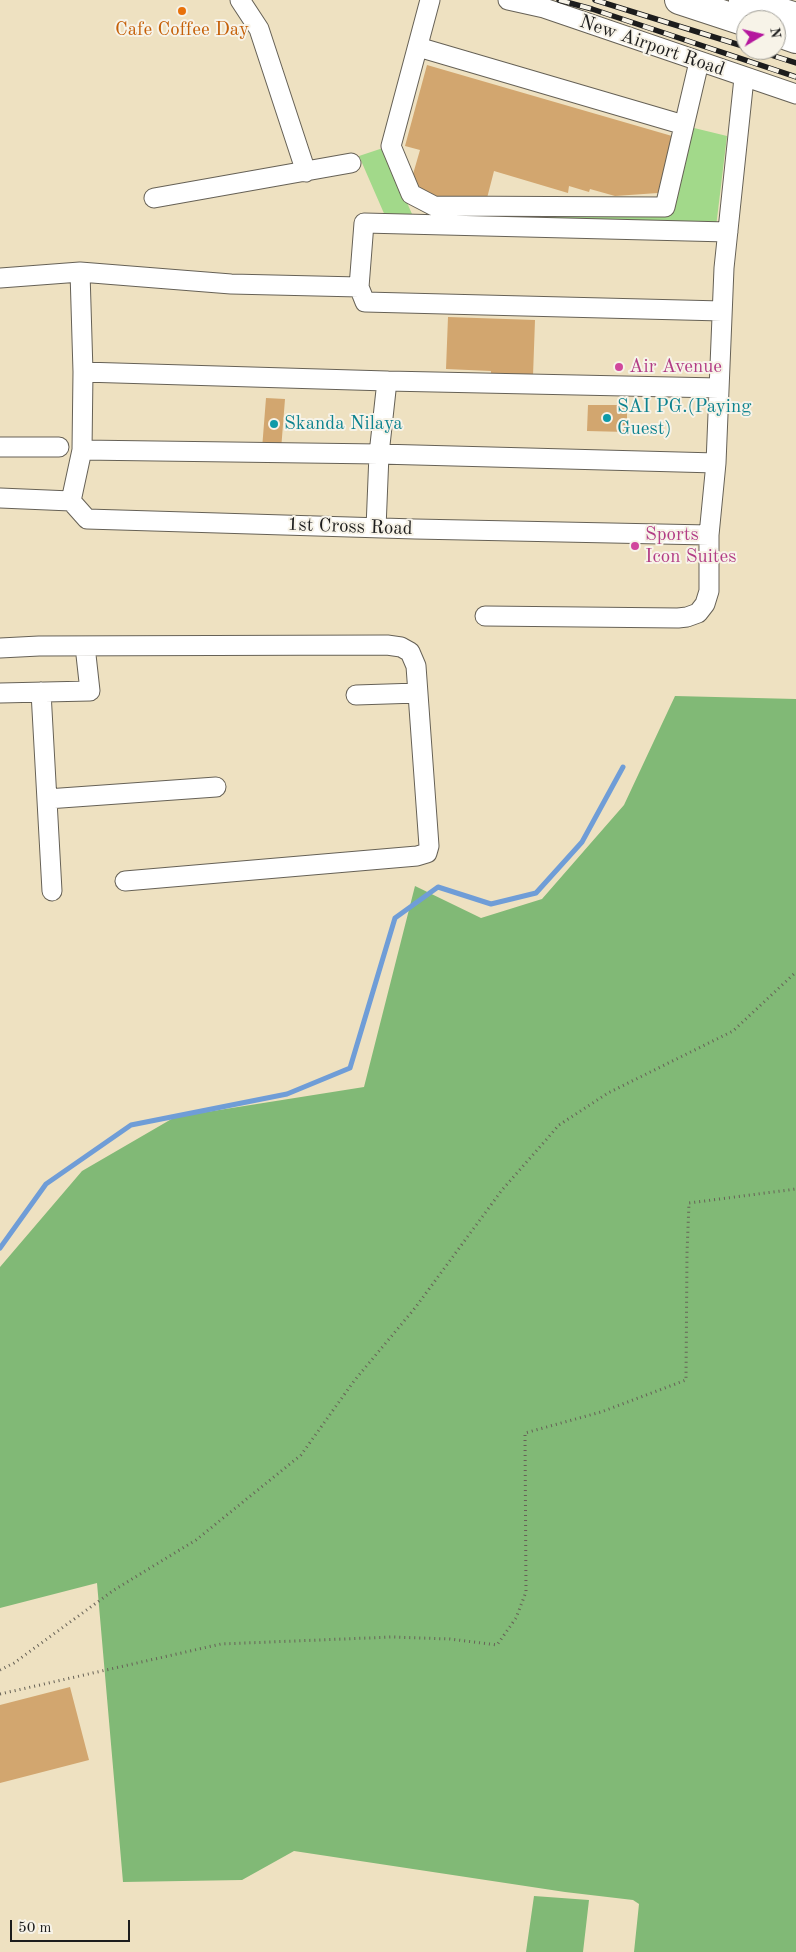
<!DOCTYPE html>
<html>
<head>
<meta charset="utf-8">
<style>
  body { margin:0 }
  #map { position:relative; width:796px; height:1952px; overflow:hidden; background:#eee1c1; font-family:"Old Standard TT",serif }
  canvas { display:block }
  .north { position:absolute; left:736px; top:10px; width:50px; height:50px; box-sizing:border-box; background:#f7f3e8; border:1px solid #9f9d96; border-radius:50%; rotate:81deg; font-size:14px; font-weight:700; line-height:20px; text-align:center; color:#1c1c1c }
  .north::after { content:''; display:block; margin:auto; width:18px; height:22px; background:#b5179e; clip-path:polygon(50% 0,100% 100%,50% 72%,0 100%) }
  .scale { position:absolute; left:10px; top:1920px; width:120px; height:22px; box-sizing:border-box; border:2px solid #1c1c1c; border-top:0; padding-left:6px; font-size:15px; line-height:18px; white-space:nowrap; color:#1c1c1c; -webkit-text-stroke:4px #f7f3e8; paint-order:stroke }
</style>
</head>
<body>
<div id="map">
<canvas width="796" height="1952"></canvas>
<div class="north">N</div>
<div class="scale">50 m</div>
</div>
<script>
const context = document.querySelector('canvas').getContext('2d');
context.lineJoin = 'round';
function fill(path, color) { context.fillStyle = color; context.fill(path, 'evenodd'); }
const shape = rows => new Path2D(rows.map(r => 'M' + r).join(''));
function trace(path, color, width, dash) { context.strokeStyle = color; context.lineWidth = width; context.lineCap = dash ? 'butt' : 'round'; context.setLineDash(dash || []); context.stroke(path); }
function write(font, color, halo, rows, align = 'center') {
  context.font = font + ' "Old Standard TT",serif'; context.lineWidth = 4; context.setLineDash([]); context.textBaseline = 'middle'; context.strokeStyle = halo; context.fillStyle = color; for (const [text, x, y, turn = 0] of rows) {
    context.save(); context.translate(x, y); context.rotate((+turn || 0) * Math.PI / 180); context.textAlign = isNaN(turn) ? turn : align; if (halo) context.strokeText(text, 0, 0); context.fillText(text, 0, 0); context.restore();
  }
}
fill(shape([
  [690,127,727,136,716,227,386,218,359,156,383,148,412,214,670,215]
]), '#a2d98a');
fill(shape([
  [675,696,796,699,796,1952,634,1952,639,1904,633,1900,565,1892,294,1851,242,1880,123,1882,97,1583,0,1608,0,1267,82,1171,175,1117,364,1087,415,886,481,918,542,899,624,805],
  [534,1896,589,1900,583,1952,526,1952]
]), '#81b976');
trace(shape([
  [0,1248,46,1184,131,1125,287,1094,350,1068,395,918,438,887,491,904,536,893,582,842,623,767]
]), '#6f9dd7', 5);
fill(shape([
  [427,65,672,136,658,193,615,196,590,189,589,192,569,186,568,193,494,171,486,202,435,202,415,190,411,181,420,150,405,146],
  [448,317,535,320,533,376,491,374,491,371,446,369],
  [266,398,285,399,281,450,262,449],
  [588,405,627,405,627,432,587,431],
  [70,1687,89,1760,0,1783,0,1705]
]), '#d2a66f');
const minor = shape([
  [240,0,259,29,306,172],
  [430,0,391,146,411,194,434,206,665,207,699,62],
  [508,0,544,8,796,94],
  [418,47,684,125],
  [154,198,351,163],
  [0,278,80,272],
  [359,287,365,302,722,311],
  [83,372,82,450,379,454,716,463],
  [719,388,387,381,83,372,80,272,231,284,359,287,364,223,728,232],
  [0,447,59,447],
  [0,498,71,501,87,519,415,529,709,535],
  [71,501,82,450],
  [376,528,379,454,387,381],
  [485,616,678,618,687,617,698,613,705,604,709,591,709,535,716,463,724,268,744,78],
  [0,648,39,646,387,645,401,647,410,652,416,666,429,846,427,853,417,856,125,881],
  [41,692,52,891],
  [0,693,90,691,85,646],
  [356,695,418,693],
  [47,799,216,787]
]);
const highway = shape([
  [679,0,746,22],
  [743,0,796,17],
  [776,32,796,39]
]);
trace(minor, '#666156', 21);
trace(highway, '#666156', 30);
trace(shape([
  [0,1670,14,1663,114,1590,196,1540,301,1455,354,1381,415,1308,502,1190,559,1125,608,1093,733,1031,796,972],
  [0,1694,221,1644,392,1637,450,1639,497,1645,516,1618,526,1592,525,1433,601,1412,686,1380,687,1253,689,1203,796,1189]
]), '#666156', 3, [1, 4]);
trace(minor, '#fff', 19);
trace(highway, '#fff', 28);
const rail = shape([
  [559,0,592,9,796,77],
  [595,0,746,47],
  [755,50,796,63]
]);
trace(rail, '#1c1c1c', 5.5);
trace(rail, '#f7f3e8', 4, [11]);
for (const [x, y, r, color] of [
  [182,11,5,"#e8710a"],
  [619,367,5,"#d1479c"],
  [607,418,5,"#0f9aa8"],
  [274,424,5,"#0f9aa8"],
  [635,546,5,"#d1479c"]
]) { const dot = new Path2D(); dot.arc(x, y, r, 0, 2 * Math.PI); context.fillStyle = color; context.fill(dot); trace(dot, '#f7f3e8', 2); }
write('19px', '#c56008', '#f7f3e8', [
  ["Cafe Coffee Day",182,30]
]);
write('19px', '#1c1c1c', '#f7f3e8', [
  ["New Airport Road",652,46,19],
  ["1st Cross Road",350,527,2]
]);
write('19px', '#b23c85', '#f7f3e8', [
  ["Air Avenue",629,367],
  ["Sports",645,535],
  ["Icon Suites",645,557]
], 'left');
write('19px', '#0d838f', '#f7f3e8', [
  ["SAI PG.(Paying",617,407],
  ["Guest)",617,429],
  ["Skanda Nilaya",284,424]
], 'left');
</script>
</body>
</html>
